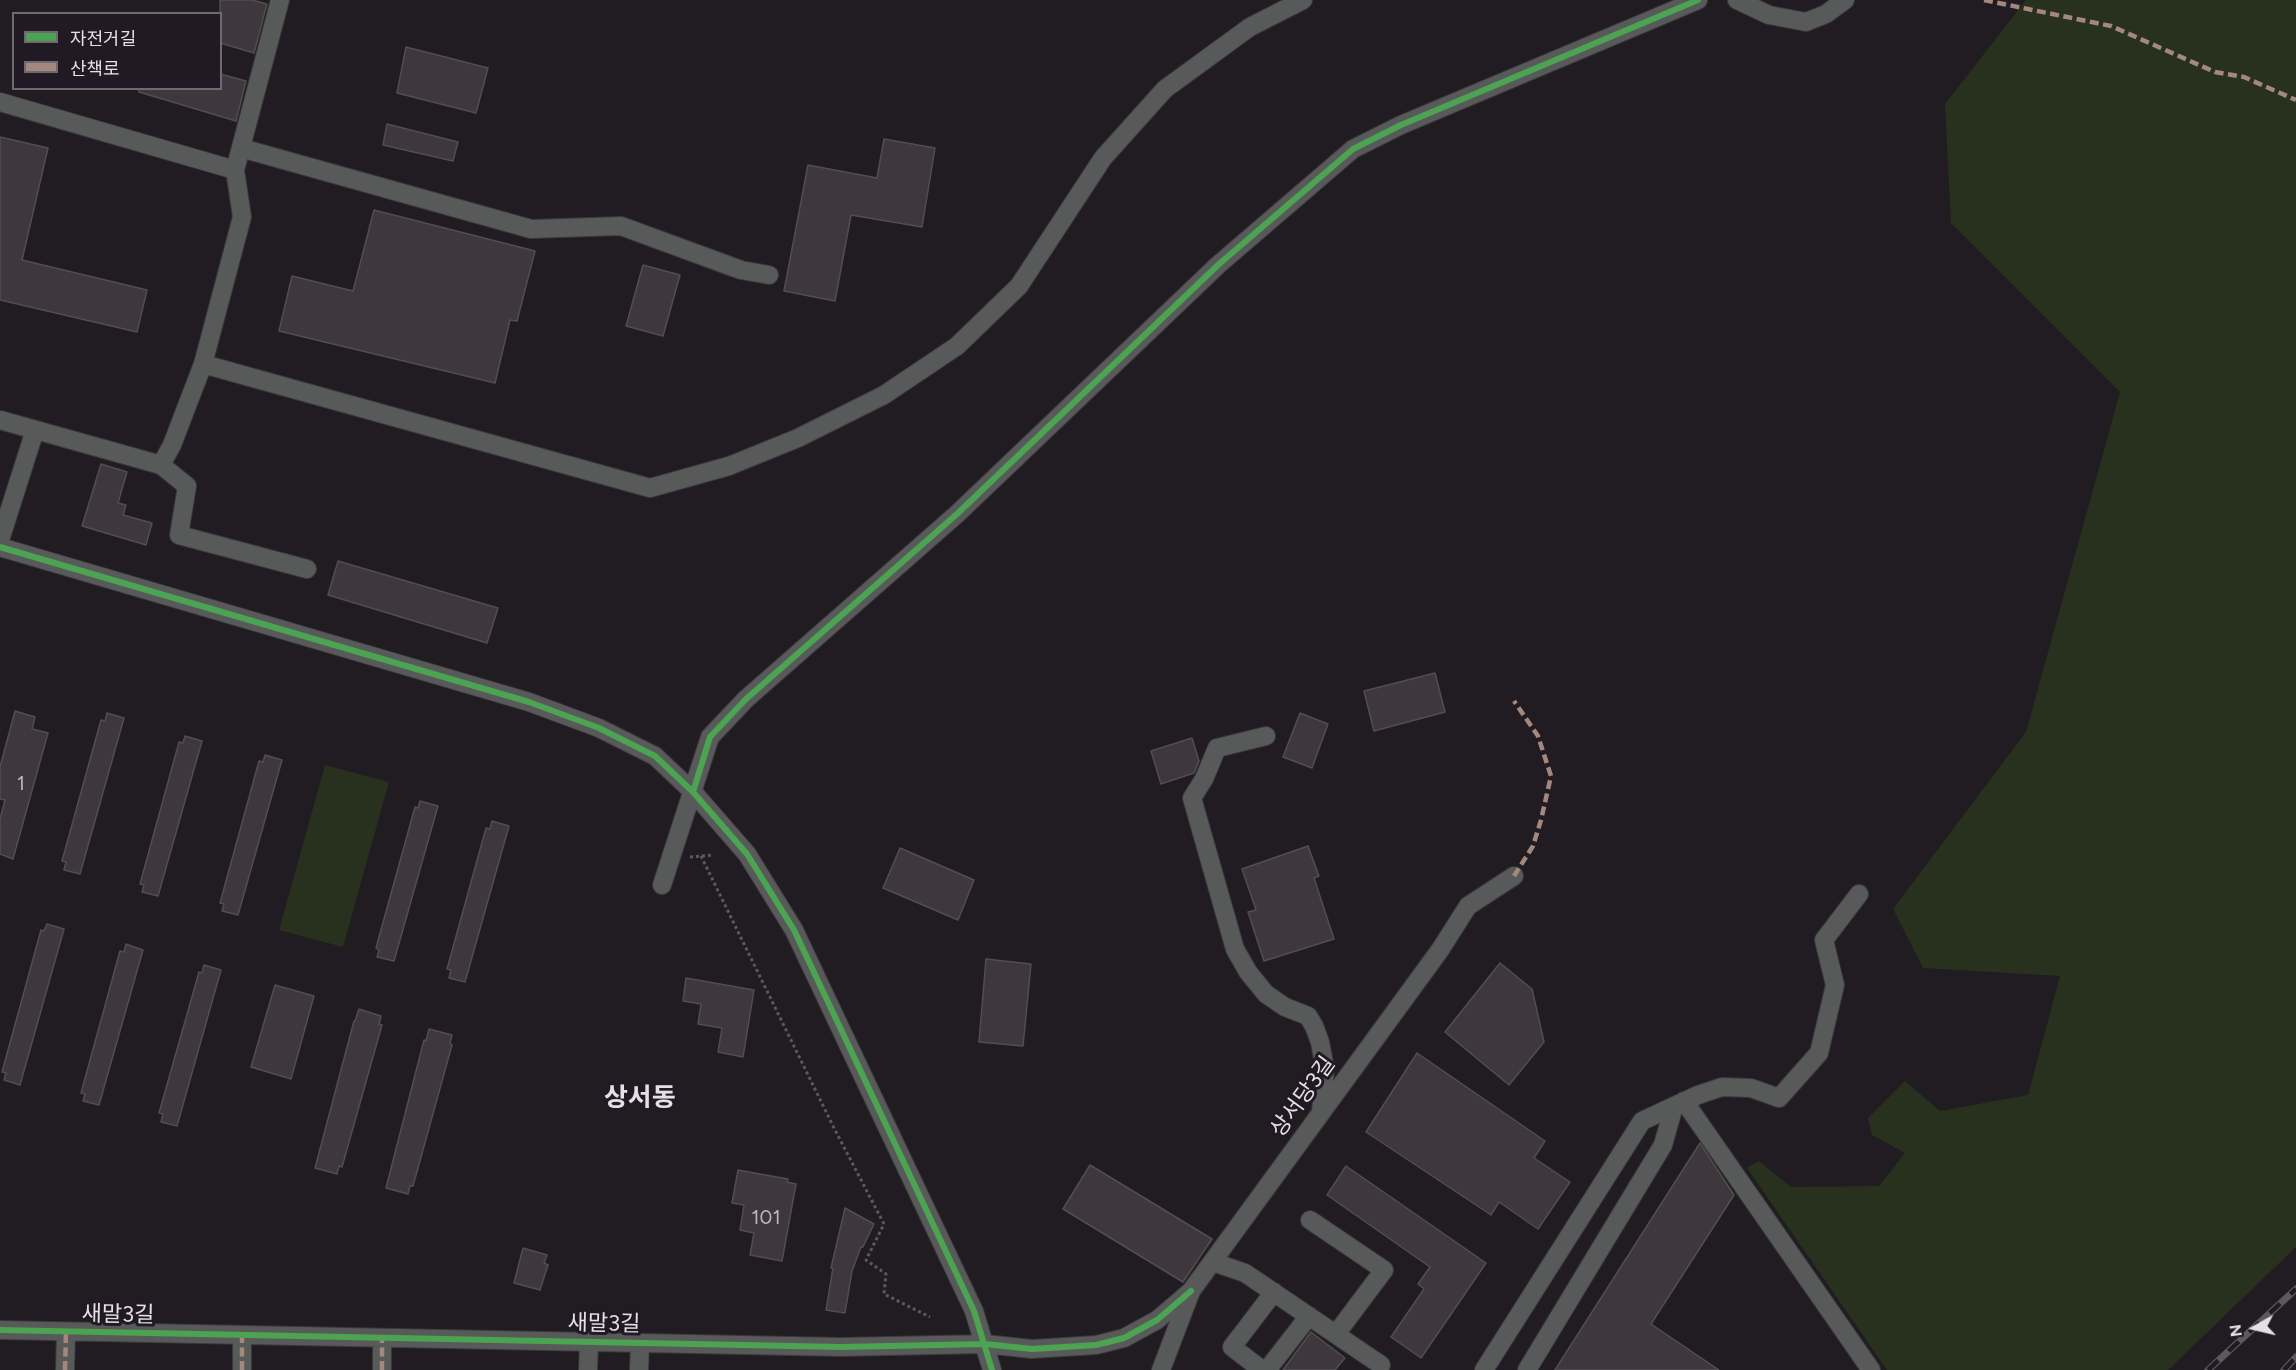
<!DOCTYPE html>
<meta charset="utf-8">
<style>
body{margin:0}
#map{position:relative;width:2296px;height:1370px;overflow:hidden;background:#201c21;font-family:Figtree,"Noto Sans KR",sans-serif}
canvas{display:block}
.legend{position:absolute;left:12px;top:12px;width:210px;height:78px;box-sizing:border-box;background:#211924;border:2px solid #6f6972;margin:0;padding:8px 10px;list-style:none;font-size:18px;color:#e5e0e7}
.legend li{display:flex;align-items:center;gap:12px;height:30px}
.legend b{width:30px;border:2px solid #6f6972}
.north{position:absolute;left:2224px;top:1298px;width:60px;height:60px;-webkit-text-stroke:4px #211924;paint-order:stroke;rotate:262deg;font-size:16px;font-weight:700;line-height:24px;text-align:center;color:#e5e0e7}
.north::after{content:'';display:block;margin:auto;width:21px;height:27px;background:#e5e0e7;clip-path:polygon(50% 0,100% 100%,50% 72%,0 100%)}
</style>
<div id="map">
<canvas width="2296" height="1370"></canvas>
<ul class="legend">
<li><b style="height:8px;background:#4ca352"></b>자전거길</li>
<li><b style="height:8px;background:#a5887d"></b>산책로</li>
</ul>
<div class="north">N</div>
</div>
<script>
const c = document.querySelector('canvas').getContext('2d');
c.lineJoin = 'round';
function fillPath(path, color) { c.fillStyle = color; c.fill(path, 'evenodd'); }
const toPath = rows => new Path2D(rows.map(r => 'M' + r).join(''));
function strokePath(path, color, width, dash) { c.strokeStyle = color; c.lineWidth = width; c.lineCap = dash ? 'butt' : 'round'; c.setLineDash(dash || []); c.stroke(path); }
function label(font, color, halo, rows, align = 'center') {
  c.font = font + ' Figtree,"Noto Sans KR",sans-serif'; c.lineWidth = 6; c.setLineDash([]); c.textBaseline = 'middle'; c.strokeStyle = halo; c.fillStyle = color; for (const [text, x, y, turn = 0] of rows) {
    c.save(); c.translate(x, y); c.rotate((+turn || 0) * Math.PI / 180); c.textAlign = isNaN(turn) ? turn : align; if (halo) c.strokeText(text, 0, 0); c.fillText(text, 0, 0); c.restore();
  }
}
fillPath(toPath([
 [2026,0,2296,0,2296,1247,2168,1370,1887,1370,1747,1168,1759,1161,1791,1187,1879,1186,1905,1153,1872,1135,1868,1118,1905,1081,1940,1111,2028,1095,2060,976,1923,968,1893,909,2026,732,2120,392,1951,223,1945,104],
 [325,765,389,782,343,947,279,930]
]), '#28311e');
const building = toPath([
 [220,0,252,0,267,4,254,53,220,43,220,0],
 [406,47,488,68,476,113,397,93,406,47],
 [220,74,246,81,236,121,139,92,139,88,220,88,220,74],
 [387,124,458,142,453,161,383,145,387,124],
 [0,137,48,148,22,260,147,290,137,332,0,300,0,137],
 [884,139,935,148,922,227,851,215,835,301,784,291,808,165,877,178,884,139],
 [374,210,535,251,517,321,510,320,495,383,279,331,292,276,353,291,374,210],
 [643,265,680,275,663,336,626,326,643,265],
 [101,464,127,472,118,503,126,505,123,515,152,523,146,545,82,526,101,464],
 [338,561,498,608,487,643,328,595,338,561],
 [1435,673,1445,712,1374,731,1364,691,1435,673],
 [15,711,35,717,32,729,48,733,13,859,0,854,0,819,5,800,0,799,0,767,15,711],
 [107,713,124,718,80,874,64,870,66,862,62,861,101,720,105,721,107,713],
 [1300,713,1328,724,1312,768,1283,757,1300,713],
 [185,736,202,741,158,896,142,892,144,885,140,884,179,742,183,743,185,736],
 [1192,738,1199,761,1194,773,1161,784,1151,751,1192,738],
 [265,755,282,760,238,915,222,911,224,904,220,903,259,761,263,762,265,755],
 [420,801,438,806,394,961,377,957,379,950,376,948,415,807,418,808,420,801],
 [492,821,509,826,465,982,449,978,451,970,447,969,486,828,490,829,492,821],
 [1308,846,1319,876,1314,878,1334,939,1264,961,1248,912,1256,910,1242,869,1308,846],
 [900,848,974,880,958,920,883,888,900,848],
 [47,924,64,929,20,1085,4,1080,6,1073,2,1072,41,930,44,931,47,924],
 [126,944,143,950,99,1105,83,1101,85,1094,81,1093,120,951,124,952,126,944],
 [986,959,1031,964,1023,1046,979,1042,986,959],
 [1500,963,1532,989,1544,1042,1509,1085,1445,1032,1500,963],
 [204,965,221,970,177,1126,161,1122,163,1114,159,1113,199,972,202,973,204,965],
 [686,978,754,990,743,1057,718,1052,722,1028,698,1024,701,1004,683,1001,686,978],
 [275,985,314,996,291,1079,251,1067,275,985],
 [359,1009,381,1016,379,1024,382,1025,342,1167,339,1166,337,1174,315,1168,354,1021,355,1021,359,1009],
 [429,1029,452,1035,450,1043,452,1045,413,1186,410,1186,408,1194,386,1188,424,1040,426,1041,429,1029],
 [1417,1053,1545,1141,1534,1158,1570,1182,1538,1229,1499,1202,1491,1215,1366,1132,1417,1053],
 [1700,1143,1734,1195,1651,1324,1719,1370,1555,1370,1700,1143],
 [1090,1165,1212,1239,1183,1282,1063,1209,1090,1165],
 [1346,1166,1486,1263,1421,1358,1391,1337,1424,1289,1418,1284,1430,1267,1327,1195,1346,1166],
 [738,1170,788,1179,787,1182,796,1184,782,1261,750,1255,754,1233,740,1230,744,1205,732,1203,738,1170],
 [845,1208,874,1224,863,1247,861,1247,852,1271,845,1313,826,1310,833,1268,831,1268,845,1208],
 [523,1248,547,1255,544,1263,548,1265,540,1290,514,1283,523,1248],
 [1311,1332,1345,1358,1335,1370,1283,1370,1311,1332]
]);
fillPath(building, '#3e373b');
strokePath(building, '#524e50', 1.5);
const minor = toPath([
 [1737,0,1769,15,1806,22,1826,14,1845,0],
 [0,102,235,170],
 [241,148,531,229,621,226,741,270,769,275],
 [203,364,650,488,729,466,798,438,884,395,957,346,1019,286,1103,158,1165,89,1250,27,1303,0],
 [0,420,161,465,187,486,179,535,307,569],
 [161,465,172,445,203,364,242,217,235,170,280,0],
 [0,540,35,430],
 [0,547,529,702,599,728,655,756,693,792,747,854,794,930,974,1311,992,1370],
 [1266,736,1217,748,1204,779,1192,798,1235,949,1248,972,1266,994,1285,1007,1308,1016,1314,1026,1320,1042,1325,1069,1321,1111],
 [662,885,710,737,746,699,957,514,1218,265,1353,149,1401,125,1698,0],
 [1684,1101,1871,1370],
 [1310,1220,1384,1270,1336,1334],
 [1213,1262,1245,1273,1381,1365],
 [0,1330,841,1347,985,1344,1032,1349,1096,1345,1124,1338,1157,1320,1191,1291],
 [65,1370,66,1332],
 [242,1370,242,1335],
 [382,1370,382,1338],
 [588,1370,589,1342],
 [639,1370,640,1343],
 [1161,1370,1191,1291,1440,950,1468,906,1514,876],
 [1262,1370,1232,1347,1274,1292],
 [1267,1370,1309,1316],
 [1484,1370,1642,1121,1698,1095,1722,1087,1751,1088,1779,1098,1819,1053,1835,985,1824,940,1859,894],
 [1527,1370,1663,1145,1674,1106]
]);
strokePath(minor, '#3b383c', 20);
strokePath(toPath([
 [701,856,834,1128,884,1224,866,1260,886,1274,884,1294,930,1317],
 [690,857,713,855]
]), '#5a5a5c', 3, [3, 3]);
strokePath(minor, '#585a5a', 18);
const rail = toPath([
 [2208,1370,2296,1289],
 [2284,1370,2296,1357]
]);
strokePath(rail, '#5b595c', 7);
strokePath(rail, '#211924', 4.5, [14]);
strokePath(toPath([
 [1984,0,2111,26,2215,72,2244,77,2296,100],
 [1514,876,1533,846,1541,820,1551,776,1538,736,1514,701],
 [65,1370,66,1332],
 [242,1370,242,1335],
 [382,1370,382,1338]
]), '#a5887d', 4.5, [9, 4.5]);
strokePath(toPath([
 [0,547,529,702,599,728,655,756,693,792,747,854,794,930,974,1311,992,1370],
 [693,792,710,737,746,699,957,514,1218,265,1353,149,1401,125,1698,0],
 [0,1330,841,1347,985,1344,1032,1349,1096,1345,1124,1338,1157,1320,1191,1291]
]), '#4ca352', 6);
label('20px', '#bbb6bc', null, [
 ["1",21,784],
 ["101",766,1218]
]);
label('22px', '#e5e0e7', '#211924', [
 ["상서당3길",1303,1097,-54],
 ["새말3길",118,1315,1],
 ["새말3길",604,1324,1]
]);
label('bold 26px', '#e5e0e7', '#211924', [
 ["상서동",640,1098]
]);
</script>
